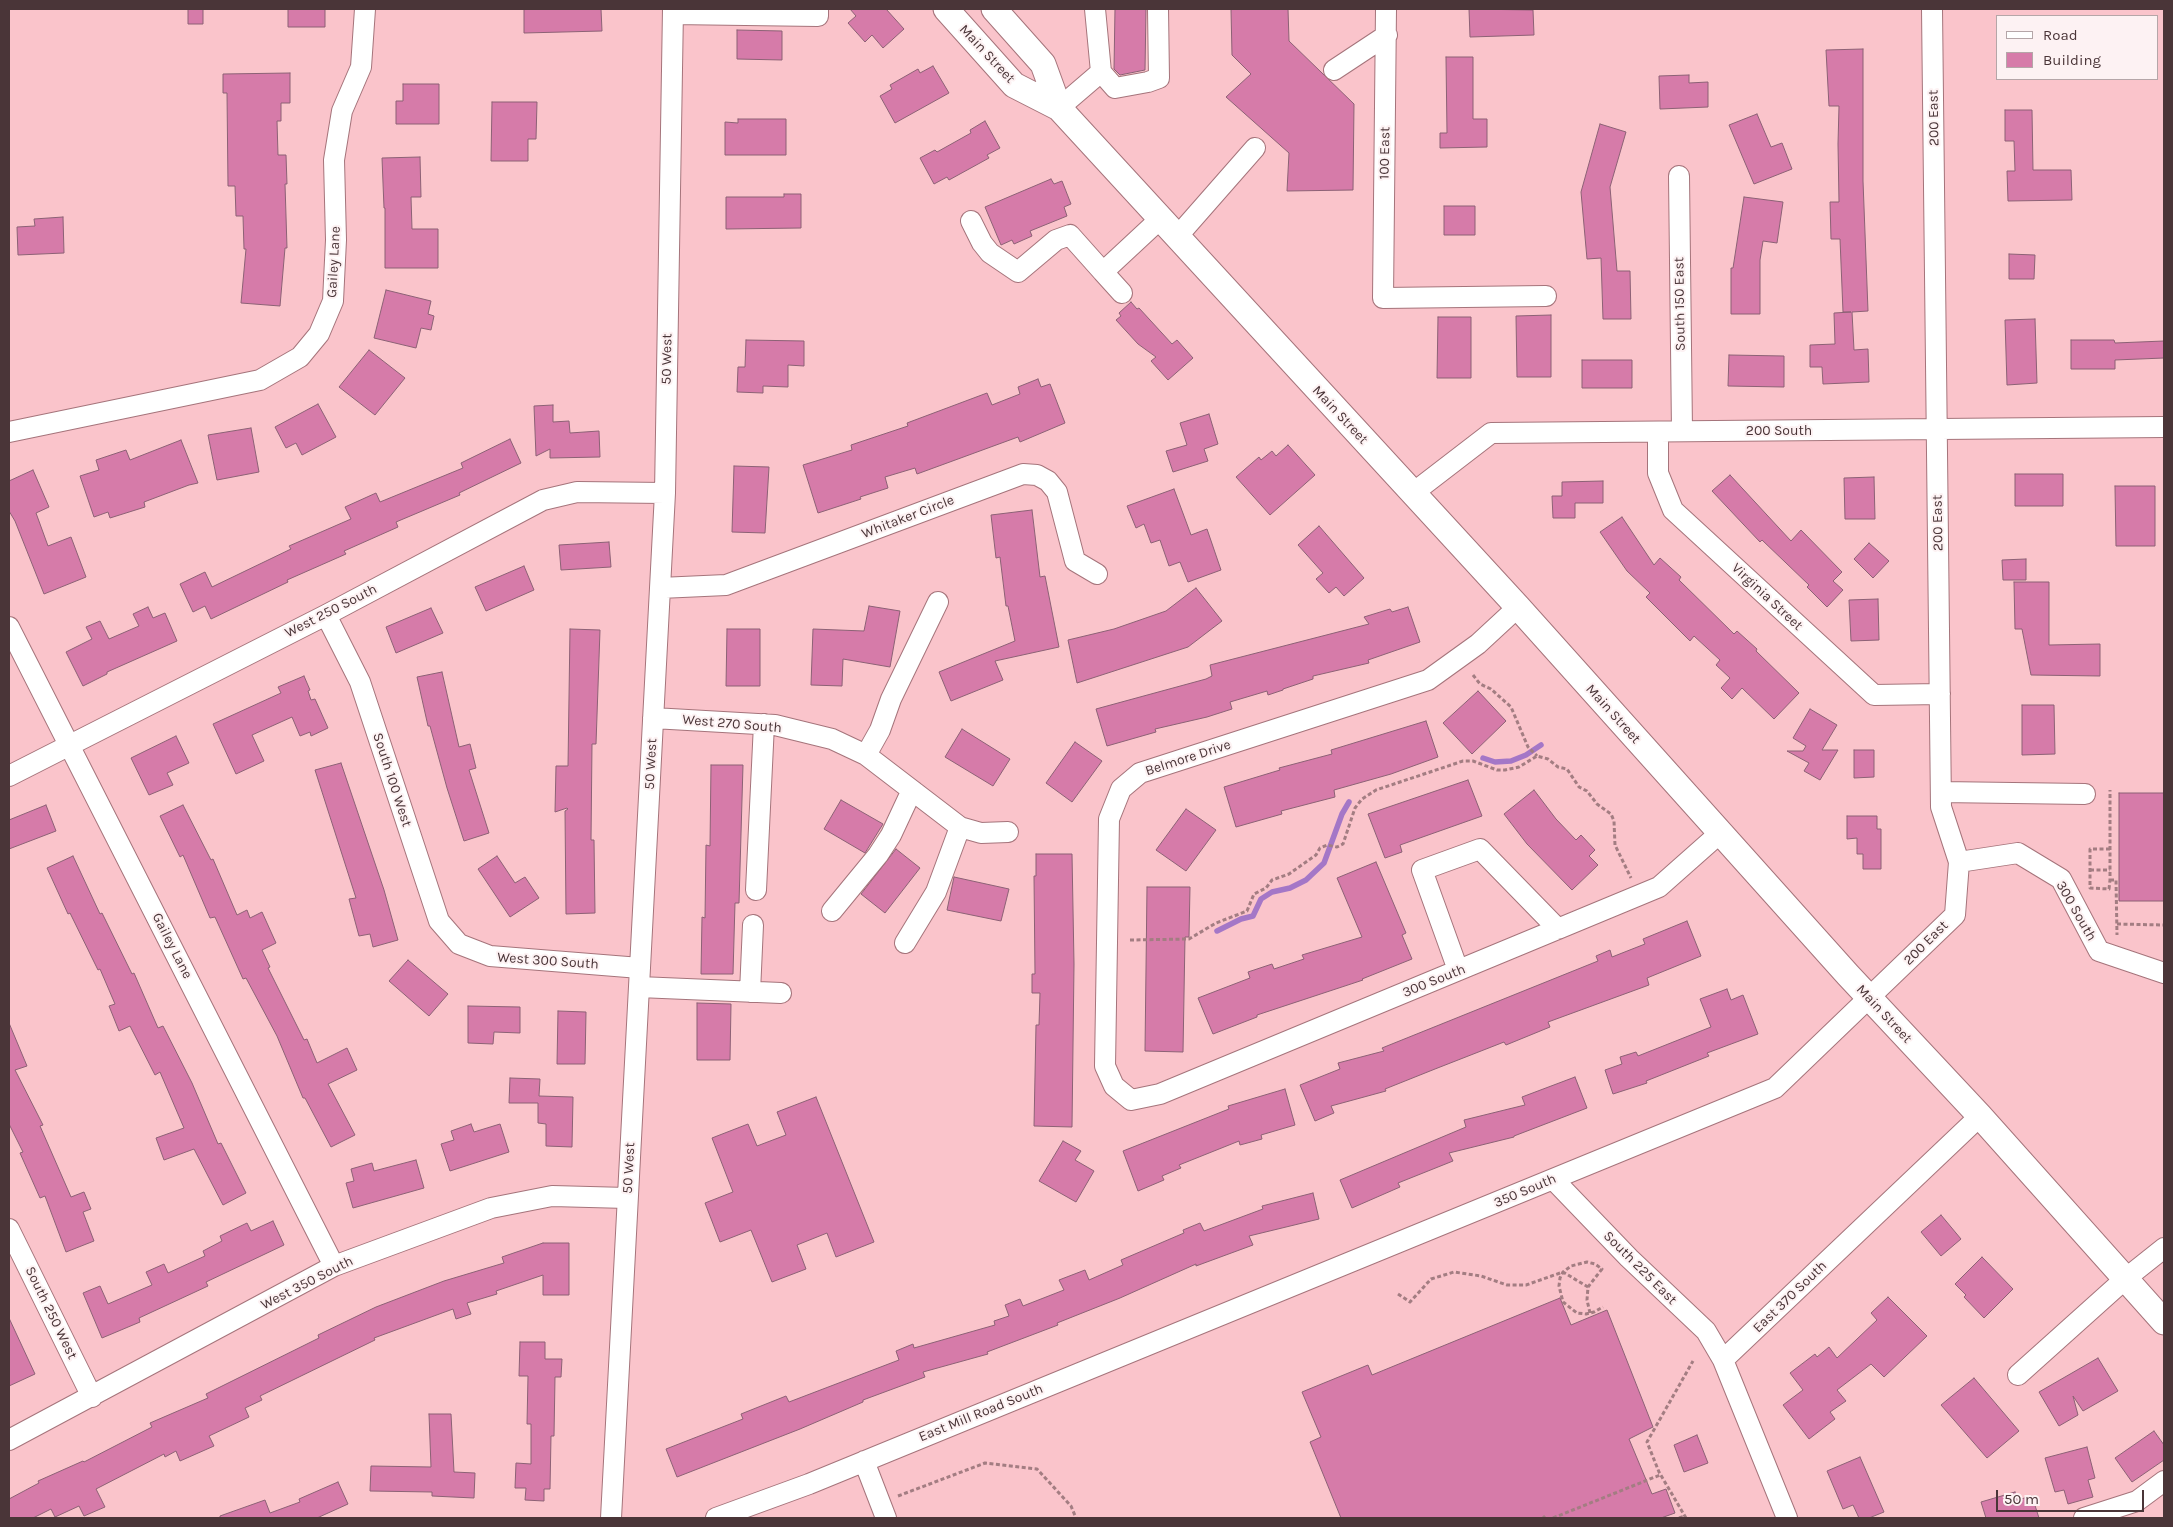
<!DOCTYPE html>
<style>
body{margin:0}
#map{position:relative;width:2173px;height:1527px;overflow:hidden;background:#fac4cb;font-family:Karla,sans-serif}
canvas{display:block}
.frame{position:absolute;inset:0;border:10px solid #4a3538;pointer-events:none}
.legend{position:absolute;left:1996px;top:15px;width:162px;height:65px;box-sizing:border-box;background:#fdf2f3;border:1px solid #b5a6a8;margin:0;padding:6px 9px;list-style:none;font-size:15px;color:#4a3538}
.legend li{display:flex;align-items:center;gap:10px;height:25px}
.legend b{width:25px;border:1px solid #b5a6a8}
.scale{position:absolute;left:1996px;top:1490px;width:148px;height:22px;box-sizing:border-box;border:2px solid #4a3538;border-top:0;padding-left:6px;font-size:15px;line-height:18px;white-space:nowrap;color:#4a3538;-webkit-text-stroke:4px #fdf2f3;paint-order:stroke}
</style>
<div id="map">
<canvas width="2173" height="1527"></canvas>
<div class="frame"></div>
<ul class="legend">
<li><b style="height:6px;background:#fff"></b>Road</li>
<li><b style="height:14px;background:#d67ba9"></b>Building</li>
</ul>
<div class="scale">50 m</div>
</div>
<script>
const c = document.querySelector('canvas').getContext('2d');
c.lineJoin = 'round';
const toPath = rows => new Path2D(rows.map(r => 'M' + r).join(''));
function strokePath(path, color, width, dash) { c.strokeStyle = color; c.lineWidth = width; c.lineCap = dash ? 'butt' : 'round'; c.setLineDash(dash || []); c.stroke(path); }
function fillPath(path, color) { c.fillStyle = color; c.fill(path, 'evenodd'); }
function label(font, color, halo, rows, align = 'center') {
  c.font = font + ' Karla,sans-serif'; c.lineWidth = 4; c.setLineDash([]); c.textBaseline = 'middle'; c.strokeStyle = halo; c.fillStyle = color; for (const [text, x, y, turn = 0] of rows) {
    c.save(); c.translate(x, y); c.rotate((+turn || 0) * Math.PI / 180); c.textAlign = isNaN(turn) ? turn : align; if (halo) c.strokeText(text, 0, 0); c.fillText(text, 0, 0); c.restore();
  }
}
strokePath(toPath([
 [1483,758,1495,762,1511,761,1526,755,1541,745],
 [1217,931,1241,919,1253,916,1261,899,1272,892,1290,888,1306,880,1324,863,1342,814,1349,802]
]), '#a477c7', 5.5);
const building = toPath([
 [188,9,203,9,203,24,188,24,188,9],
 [288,9,325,9,325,27,288,27,288,9],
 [524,9,601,9,602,31,524,33,524,9],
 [850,9,886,9,904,29,883,48,872,35,865,42,848,23,856,16,850,9],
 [1115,9,1146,9,1145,70,1120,75,1114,69,1115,9],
 [1231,9,1288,9,1289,41,1354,104,1353,190,1287,191,1289,153,1226,97,1251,74,1232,55,1231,9],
 [1469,9,1533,10,1534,35,1470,37,1469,9],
 [737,30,782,31,782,60,737,59,737,30],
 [1863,49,1863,181,1868,311,1852,312,1854,350,1868,349,1869,382,1823,384,1822,367,1810,367,1810,345,1835,344,1834,313,1851,312,1843,312,1840,239,1831,239,1830,202,1839,202,1838,144,1839,106,1829,106,1826,50,1863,49],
 [1446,57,1473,57,1473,119,1487,119,1487,147,1440,148,1440,133,1447,133,1446,57],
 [933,66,949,93,895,123,880,96,892,89,890,85,918,69,920,73,933,66],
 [290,73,290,103,281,103,281,121,277,121,278,155,286,155,287,184,285,184,287,248,285,248,280,306,241,303,246,249,244,249,243,216,236,216,235,186,228,186,227,93,223,93,223,74,290,73],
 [1689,75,1689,83,1708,82,1708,107,1660,109,1659,76,1689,75],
 [403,84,439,84,439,124,396,124,396,101,403,101,403,84],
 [492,102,537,102,536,139,528,139,528,161,491,161,492,102],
 [2005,110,2032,110,2033,170,2071,170,2072,200,2008,201,2007,171,2015,171,2014,141,2005,141,2005,110],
 [1757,114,1771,147,1782,143,1792,169,1754,184,1729,125,1757,114],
 [738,119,786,119,786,155,725,155,725,122,738,123,738,119],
 [985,121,1000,148,987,155,989,158,949,180,947,177,934,184,920,158,935,150,937,152,971,133,970,130,985,121],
 [1600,124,1626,132,1610,187,1617,271,1630,271,1631,319,1603,319,1601,258,1587,259,1581,192,1600,124],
 [420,157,421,197,411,197,412,229,438,229,438,268,385,268,385,208,384,208,382,158,420,157],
 [1051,179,1054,184,1062,181,1071,204,1064,207,1067,216,1030,231,1032,236,1014,244,1012,240,1001,245,985,207,1051,179],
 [784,194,801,194,801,228,726,229,726,197,784,197,784,194],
 [1744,197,1783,202,1777,243,1763,241,1760,260,1760,314,1731,314,1731,268,1733,268,1744,197],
 [1444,206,1475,206,1475,235,1444,235,1444,206],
 [63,217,64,253,18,255,17,227,35,226,34,219,63,217],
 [2009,254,2035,255,2034,279,2009,279,2009,254],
 [386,290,431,301,428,314,434,316,431,330,421,328,416,348,374,338,386,290],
 [1131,302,1137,309,1139,308,1172,344,1177,340,1193,358,1168,380,1151,361,1156,357,1138,344,1116,320,1121,316,1119,313,1131,302],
 [1551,315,1551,377,1517,377,1516,316,1551,315],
 [1438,317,1471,317,1471,378,1437,378,1438,317],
 [2035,319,2037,383,2007,385,2005,320,2035,319],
 [746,340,804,341,804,366,788,365,788,387,763,386,763,393,737,392,738,367,745,367,746,340],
 [2071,340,2114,340,2115,343,2164,341,2164,358,2115,360,2115,369,2071,369,2071,340],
 [369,350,405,378,375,415,339,387,369,350],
 [1729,355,1784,356,1784,387,1728,386,1729,355],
 [1582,360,1632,360,1632,388,1582,388,1582,360],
 [1038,379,1041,387,1050,384,1065,423,1020,442,1018,437,917,474,915,468,885,477,888,488,860,497,861,499,818,513,803,465,852,450,851,445,908,426,907,423,987,393,992,405,1020,394,1018,387,1038,379],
 [318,404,336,437,302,455,296,443,286,448,275,427,318,404],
 [553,405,553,422,569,421,570,433,599,431,600,457,550,458,550,449,536,456,534,406,553,405],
 [1209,414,1218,444,1204,449,1208,461,1173,472,1166,451,1187,445,1180,423,1209,414],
 [251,428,259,472,217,480,208,435,251,428],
 [510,439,521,463,459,493,460,495,396,522,398,527,344,551,346,554,287,580,288,582,211,619,205,606,193,612,180,584,205,572,212,587,291,549,289,546,351,519,345,507,376,493,380,502,463,468,461,463,510,439],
 [181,440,198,483,189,485,144,502,145,507,110,518,108,512,94,517,80,476,99,470,96,460,126,450,130,460,181,440],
 [1288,445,1315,475,1270,515,1236,477,1259,457,1261,460,1272,451,1276,456,1288,445],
 [734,466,769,467,765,533,732,532,734,466],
 [33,470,49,507,36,513,48,546,71,537,86,577,44,594,15,521,9,511,9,481,33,470],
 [2015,474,2063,474,2063,506,2015,506,2015,474],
 [1730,475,1791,541,1801,530,1842,572,1833,581,1843,590,1827,607,1807,587,1809,585,1762,540,1760,542,1712,491,1730,475],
 [1874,477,1875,519,1845,519,1844,478,1874,477],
 [1603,481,1603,503,1575,503,1575,518,1553,518,1552,496,1562,496,1562,482,1603,481],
 [2115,486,2155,486,2155,546,2116,546,2115,486],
 [1174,489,1191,535,1207,529,1221,570,1188,582,1180,562,1169,566,1160,540,1151,543,1144,524,1136,528,1127,506,1174,489],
 [1032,510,1040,577,1045,576,1059,647,995,661,1003,680,951,701,939,672,1015,641,1008,606,1006,606,1000,557,996,558,991,515,1032,510],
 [1622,517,1654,565,1660,558,1681,577,1679,580,1734,634,1737,631,1757,649,1756,651,1799,693,1774,719,1742,688,1732,699,1721,688,1730,678,1716,665,1720,660,1694,636,1690,641,1646,597,1650,593,1627,571,1600,532,1622,517],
 [1319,526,1364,578,1344,596,1336,587,1329,593,1316,579,1323,573,1298,545,1319,526],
 [609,542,611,567,561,570,559,545,609,542],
 [1869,543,1889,561,1873,578,1854,559,1869,543],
 [2026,559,2026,580,2003,580,2002,560,2026,559],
 [524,566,534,590,486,611,475,587,524,566],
 [2014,582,2049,582,2049,645,2100,644,2100,676,2031,675,2022,629,2015,629,2014,582],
 [1196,588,1222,621,1188,647,1077,683,1068,640,1114,629,1166,611,1196,588],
 [1878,599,1879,640,1851,641,1849,600,1878,599],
 [869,606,900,611,890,667,843,659,842,686,811,685,813,629,864,631,869,606],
 [148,607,153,618,165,613,177,641,107,672,107,674,83,686,66,652,92,639,86,627,100,621,109,639,139,626,133,614,148,607],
 [1408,607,1420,642,1368,660,1369,663,1313,676,1313,679,1283,689,1283,690,1268,695,1267,691,1230,702,1232,709,1207,717,1155,729,1156,732,1107,746,1096,709,1206,679,1212,676,1210,665,1369,624,1364,617,1390,609,1392,612,1408,607],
 [431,608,443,633,396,653,386,627,431,608],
 [570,629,600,630,596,744,592,744,591,840,594,840,595,913,566,914,565,811,568,809,567,808,555,812,556,766,568,766,570,629],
 [727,629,760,629,760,686,726,686,727,629],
 [442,672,459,747,470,744,476,768,469,770,489,833,464,841,447,788,430,726,428,726,417,677,442,672],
 [304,676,310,690,308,691,311,700,315,699,328,728,311,736,310,732,300,736,292,717,252,735,264,761,236,774,213,724,281,693,278,687,304,676],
 [1478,691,1506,721,1472,754,1443,723,1478,691],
 [2022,705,2054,705,2055,754,2022,755,2022,705],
 [1810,709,1837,725,1822,750,1838,750,1820,780,1804,771,1809,763,1787,751,1803,751,1806,746,1793,738,1810,709],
 [1426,721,1438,757,1391,774,1334,790,1335,797,1281,811,1282,814,1236,827,1224,787,1280,770,1279,768,1332,754,1331,750,1426,721],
 [962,729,1010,759,993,786,945,757,962,729],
 [176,736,189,763,167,773,173,785,149,795,131,758,176,736],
 [1075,742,1102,761,1072,802,1046,783,1075,742],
 [1854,750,1874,750,1874,777,1854,778,1854,750],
 [341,763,384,890,398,940,373,947,370,934,359,936,349,899,356,898,315,770,341,763],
 [711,765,743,765,739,903,735,903,733,974,701,974,702,917,705,918,706,845,710,846,711,765],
 [1468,780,1482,816,1400,845,1402,852,1385,858,1368,814,1468,780],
 [1534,790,1556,819,1576,840,1581,835,1595,850,1589,856,1598,865,1572,890,1527,844,1504,814,1534,790],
 [2119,793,2164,793,2164,901,2119,901,2119,793],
 [841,800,883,824,865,853,824,829,841,800],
 [46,805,56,831,9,849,9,820,46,805],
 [183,805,211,860,213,859,237,915,247,910,250,918,262,912,276,943,262,950,270,967,268,968,304,1040,307,1039,317,1063,347,1048,357,1070,328,1084,355,1135,331,1147,305,1098,303,1098,277,1036,246,978,243,979,215,917,210,918,183,855,180,857,160,816,183,805],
 [1186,809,1216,830,1186,871,1156,850,1186,809],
 [1847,816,1877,816,1877,829,1881,829,1881,869,1863,869,1863,854,1857,854,1857,838,1847,839,1847,816],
 [896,849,920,868,885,913,861,894,896,849],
 [1036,854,1072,854,1074,964,1072,1127,1034,1126,1036,1025,1039,1025,1040,993,1032,993,1032,974,1035,974,1034,876,1036,876,1036,854],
 [73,856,100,914,102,913,132,974,134,973,158,1028,163,1026,192,1083,218,1144,221,1143,246,1193,223,1205,194,1149,164,1160,156,1138,184,1128,160,1072,155,1075,130,1026,119,1031,109,1006,115,1004,100,969,98,970,70,913,68,914,47,868,73,856],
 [497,856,515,883,525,877,539,898,510,917,478,869,497,856],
 [1376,862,1406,933,1402,935,1412,959,1362,979,1363,980,1257,1015,1257,1017,1213,1034,1198,998,1250,978,1248,972,1272,964,1274,969,1304,959,1302,955,1362,937,1337,878,1376,862],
 [954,877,1009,889,1001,921,947,910,954,877],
 [1147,887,1190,887,1189,937,1185,937,1183,1052,1145,1051,1147,887],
 [1687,921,1701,956,1647,978,1649,985,1548,1022,1550,1027,1506,1045,1504,1042,1435,1069,1385,1089,1386,1091,1331,1106,1334,1113,1315,1121,1300,1085,1340,1069,1338,1063,1384,1051,1382,1048,1598,961,1596,956,1610,950,1612,957,1645,944,1643,939,1687,921],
 [408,960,448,994,429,1016,389,981,408,960],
 [1727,989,1731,1000,1743,995,1758,1034,1707,1053,1709,1056,1646,1081,1647,1083,1613,1094,1605,1070,1622,1064,1620,1057,1636,1052,1638,1056,1711,1027,1700,999,1727,989],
 [697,1003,731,1004,730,1060,697,1060,697,1003],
 [468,1006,520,1007,520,1033,494,1032,493,1044,468,1043,468,1006],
 [558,1011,586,1012,585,1064,557,1064,558,1011],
 [9,1023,27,1066,15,1070,43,1125,40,1126,71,1197,84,1192,91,1209,83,1212,94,1241,66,1252,45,1196,40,1198,20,1153,23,1152,9,1124,9,1023],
 [1575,1077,1587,1108,1514,1136,1514,1137,1449,1153,1453,1161,1398,1183,1400,1187,1352,1208,1340,1180,1466,1127,1464,1120,1525,1105,1522,1097,1575,1077],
 [510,1078,540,1079,539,1096,573,1097,572,1147,546,1146,546,1124,538,1123,538,1103,509,1103,510,1078],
 [1285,1089,1295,1125,1261,1135,1262,1139,1240,1145,1239,1141,1179,1165,1181,1168,1162,1176,1164,1180,1138,1191,1123,1151,1229,1109,1228,1106,1285,1089],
 [816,1097,874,1242,836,1257,827,1233,797,1245,806,1269,772,1282,751,1230,720,1242,705,1203,733,1192,712,1138,748,1124,757,1146,786,1135,777,1112,816,1097],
 [471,1124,474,1132,500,1124,509,1152,450,1171,441,1144,454,1140,451,1131,471,1124],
 [1063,1141,1081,1151,1075,1160,1094,1171,1076,1202,1039,1181,1063,1141],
 [416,1160,424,1188,353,1208,346,1183,354,1181,351,1169,372,1163,374,1171,416,1160],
 [1313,1193,1319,1219,1249,1236,1253,1245,1196,1266,1196,1264,1120,1298,1057,1323,1058,1325,987,1352,988,1354,923,1372,925,1377,863,1400,863,1402,800,1429,677,1477,666,1449,743,1419,741,1414,786,1396,789,1402,899,1360,896,1351,913,1344,914,1348,995,1325,994,1321,1009,1316,1005,1305,1020,1299,1023,1306,1064,1290,1059,1280,1085,1270,1089,1280,1123,1265,1121,1260,1184,1233,1183,1230,1200,1223,1204,1231,1263,1209,1262,1206,1313,1193],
 [1941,1215,1961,1239,1941,1256,1921,1232,1941,1215],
 [273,1221,284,1245,206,1282,208,1286,139,1318,140,1322,102,1338,83,1293,100,1286,108,1304,152,1285,146,1272,164,1264,168,1273,205,1256,203,1251,222,1241,220,1236,247,1223,251,1231,273,1221],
 [543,1243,569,1243,569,1295,543,1295,543,1275,496,1291,497,1294,467,1303,471,1314,456,1319,453,1309,374,1338,375,1340,260,1396,262,1400,245,1408,249,1417,209,1436,214,1446,180,1461,176,1451,165,1457,164,1454,96,1489,105,1507,84,1516,79,1506,55,1517,51,1509,33,1518,9,1518,9,1499,39,1483,38,1481,83,1461,84,1462,152,1427,150,1423,208,1398,206,1394,319,1338,318,1335,376,1307,444,1281,504,1263,502,1257,543,1243],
 [1982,1257,2013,1289,1984,1318,1964,1297,1966,1295,1955,1284,1982,1257],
 [1888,1297,1927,1336,1884,1377,1871,1364,1837,1390,1846,1401,1830,1412,1835,1419,1809,1439,1783,1405,1803,1390,1790,1373,1815,1354,1817,1357,1829,1347,1837,1358,1877,1320,1871,1313,1888,1297],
 [1560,1298,1571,1325,1607,1310,1653,1427,1629,1439,1652,1494,1666,1489,1675,1513,1661,1518,1341,1518,1310,1442,1321,1437,1302,1392,1368,1365,1372,1375,1560,1298],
 [9,1318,35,1374,9,1386,9,1318],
 [520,1342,545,1342,545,1359,562,1359,561,1377,555,1377,554,1436,551,1436,550,1489,544,1489,544,1501,525,1500,526,1488,515,1488,516,1463,531,1464,531,1424,527,1424,528,1376,519,1376,520,1342],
 [2098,1358,2118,1391,2083,1411,2073,1396,2078,1415,2059,1426,2039,1392,2098,1358],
 [1974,1378,2019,1431,1987,1458,1941,1405,1974,1378],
 [429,1414,451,1414,454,1472,475,1473,474,1498,432,1496,432,1492,370,1491,371,1466,431,1467,429,1414],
 [2154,1431,2164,1445,2164,1460,2132,1482,2115,1458,2154,1431],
 [1697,1435,1708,1463,1684,1472,1674,1445,1697,1435],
 [2087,1447,2095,1478,2088,1480,2093,1497,2068,1504,2064,1490,2055,1492,2045,1458,2087,1447],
 [1860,1457,1884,1512,1869,1518,1859,1518,1853,1505,1843,1509,1827,1471,1860,1457],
 [338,1482,348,1504,317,1518,220,1518,220,1516,265,1500,270,1513,300,1502,299,1499,338,1482],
 [2015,1492,2017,1500,2032,1496,2039,1518,1986,1518,1981,1502,2015,1492]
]);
fillPath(building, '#d67ba9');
strokePath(building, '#8c6175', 1);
const minor = toPath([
 [1095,9,1101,72,1115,88,1148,82,1159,78,1158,9],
 [1386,9,1383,298,1546,296],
 [673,14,818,16,818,9],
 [1334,70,1387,35],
 [1059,108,1101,72],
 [1679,176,1682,431],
 [971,221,982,243,990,253,1018,272,1056,240,1070,235,1103,272,1160,219],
 [1176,238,1255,148],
 [1103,272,1122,293],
 [9,432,260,380,300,357,319,334,333,301,336,240,334,160,342,111,361,67,365,9],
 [1658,432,1658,473,1673,510,1874,695,1940,694],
 [1413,493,1491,433,2164,427],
 [660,588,726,585,1023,474,1037,475,1048,481,1057,492,1075,561,1097,574],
 [1518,607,1478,644,1428,680,1140,773,1121,789,1109,819,1105,1066,1114,1086,1131,1100,1160,1094,1659,887,1720,833],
 [326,615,360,682,439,921,459,944,490,956,640,968],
 [9,627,334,1266],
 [653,718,775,725,832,739,866,755,960,827,981,833,1008,832],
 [866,755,880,730,891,699,938,602],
 [9,776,326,615,543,500,577,492,665,493],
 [1941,792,2085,794],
 [1959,862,2018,853,2061,879,2099,951,2164,973],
 [756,890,764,724],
 [832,911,878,855,891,835,912,790],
 [905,943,936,892,960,827],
 [1458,970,1422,870,1480,849,1558,929],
 [639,987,781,993],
 [750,992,753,925],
 [1553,1179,1629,1258,1706,1331,1723,1360,1787,1518],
 [9,1229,92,1397],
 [1723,1360,1980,1116],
 [2018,1375,2125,1279,2164,1248],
 [9,1440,334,1266,491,1208,552,1196,627,1198],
 [864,1461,886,1518],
 [611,1518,665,493,673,9],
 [716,1518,809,1484,1775,1088,1955,915,1959,862,1941,807,1932,9],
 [2084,1518,2137,1501,2164,1481]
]);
const major = toPath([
 [946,9,1014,85,1059,108,1518,607,1848,975,1980,1116,2164,1322],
 [994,9,1043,64,1059,108]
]);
strokePath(minor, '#a5747b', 22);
strokePath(major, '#a5747b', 27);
strokePath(toPath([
 [1473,675,1480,684,1491,689,1511,707,1528,747,1537,756],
 [2110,849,2090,849,2090,888,2109,889,2110,880,2110,790],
 [2090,870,2110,870],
 [2110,880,2116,880,2117,935],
 [2117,924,2164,925],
 [1130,940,1189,939,1216,923,1247,911,1254,894,1266,888,1272,880,1289,874,1316,855,1320,848,1327,845,1337,847,1343,844,1355,808,1362,799,1376,790,1463,761,1473,761,1497,770,1505,770,1519,767,1537,756,1548,759,1558,767,1567,769,1579,787,1587,791,1597,804,1611,814,1614,821,1615,845,1631,878],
 [1398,1294,1410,1302,1431,1279,1454,1272,1481,1276,1507,1285,1526,1285,1563,1272,1588,1287],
 [1590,1313,1587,1300,1588,1287,1602,1269,1595,1264,1587,1262,1571,1266,1563,1272,1560,1278,1559,1286,1563,1302,1577,1313,1586,1314,1594,1312,1603,1307],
 [898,1496,985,1463,1037,1469,1071,1506,1076,1518],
 [1543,1516,1545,1518],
 [1553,1518,1660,1475],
 [1679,1518,1685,1516],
 [1686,1518,1659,1472,1647,1442,1693,1361]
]), '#a37d82', 3, [4, 2.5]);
strokePath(minor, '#fff', 20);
strokePath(major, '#fff', 25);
label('14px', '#4a3538', '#fdf2f3', [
 ["Main Street",987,54,47],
 ["200 East",1934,118,-91],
 ["100 East",1385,153,-89],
 ["Gailey Lane",334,262,-87],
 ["South 150 East",1680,304,-91],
 ["50 West",667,359,-89],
 ["Main Street",1340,415,47],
 ["200 South",1779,431],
 ["Whitaker Circle",908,517,-21],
 ["200 East",1938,523,-91],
 ["Virginia Street",1767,597,43],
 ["West 250 South",331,611,-27],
 ["Main Street",1613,714,48],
 ["West 270 South",732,724,5],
 ["Belmore Drive",1188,758,-18],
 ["50 West",651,764,-87],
 ["South 100 West",392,780,72],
 ["300 South",2076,911,60],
 ["200 East",1926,943,-45],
 ["Gailey Lane",172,946,63],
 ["West 300 South",548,961,4],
 ["300 South",1434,981,-22],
 ["Main Street",1884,1014,47],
 ["50 West",629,1168,-87],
 ["350 South",1525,1191,-23],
 ["South 225 East",1640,1268,45],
 ["West 350 South",307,1283,-27],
 ["East 370 South",1790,1297,-44],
 ["South 250 West",51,1313,64],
 ["East Mill Road South",981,1413,-22]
]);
</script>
